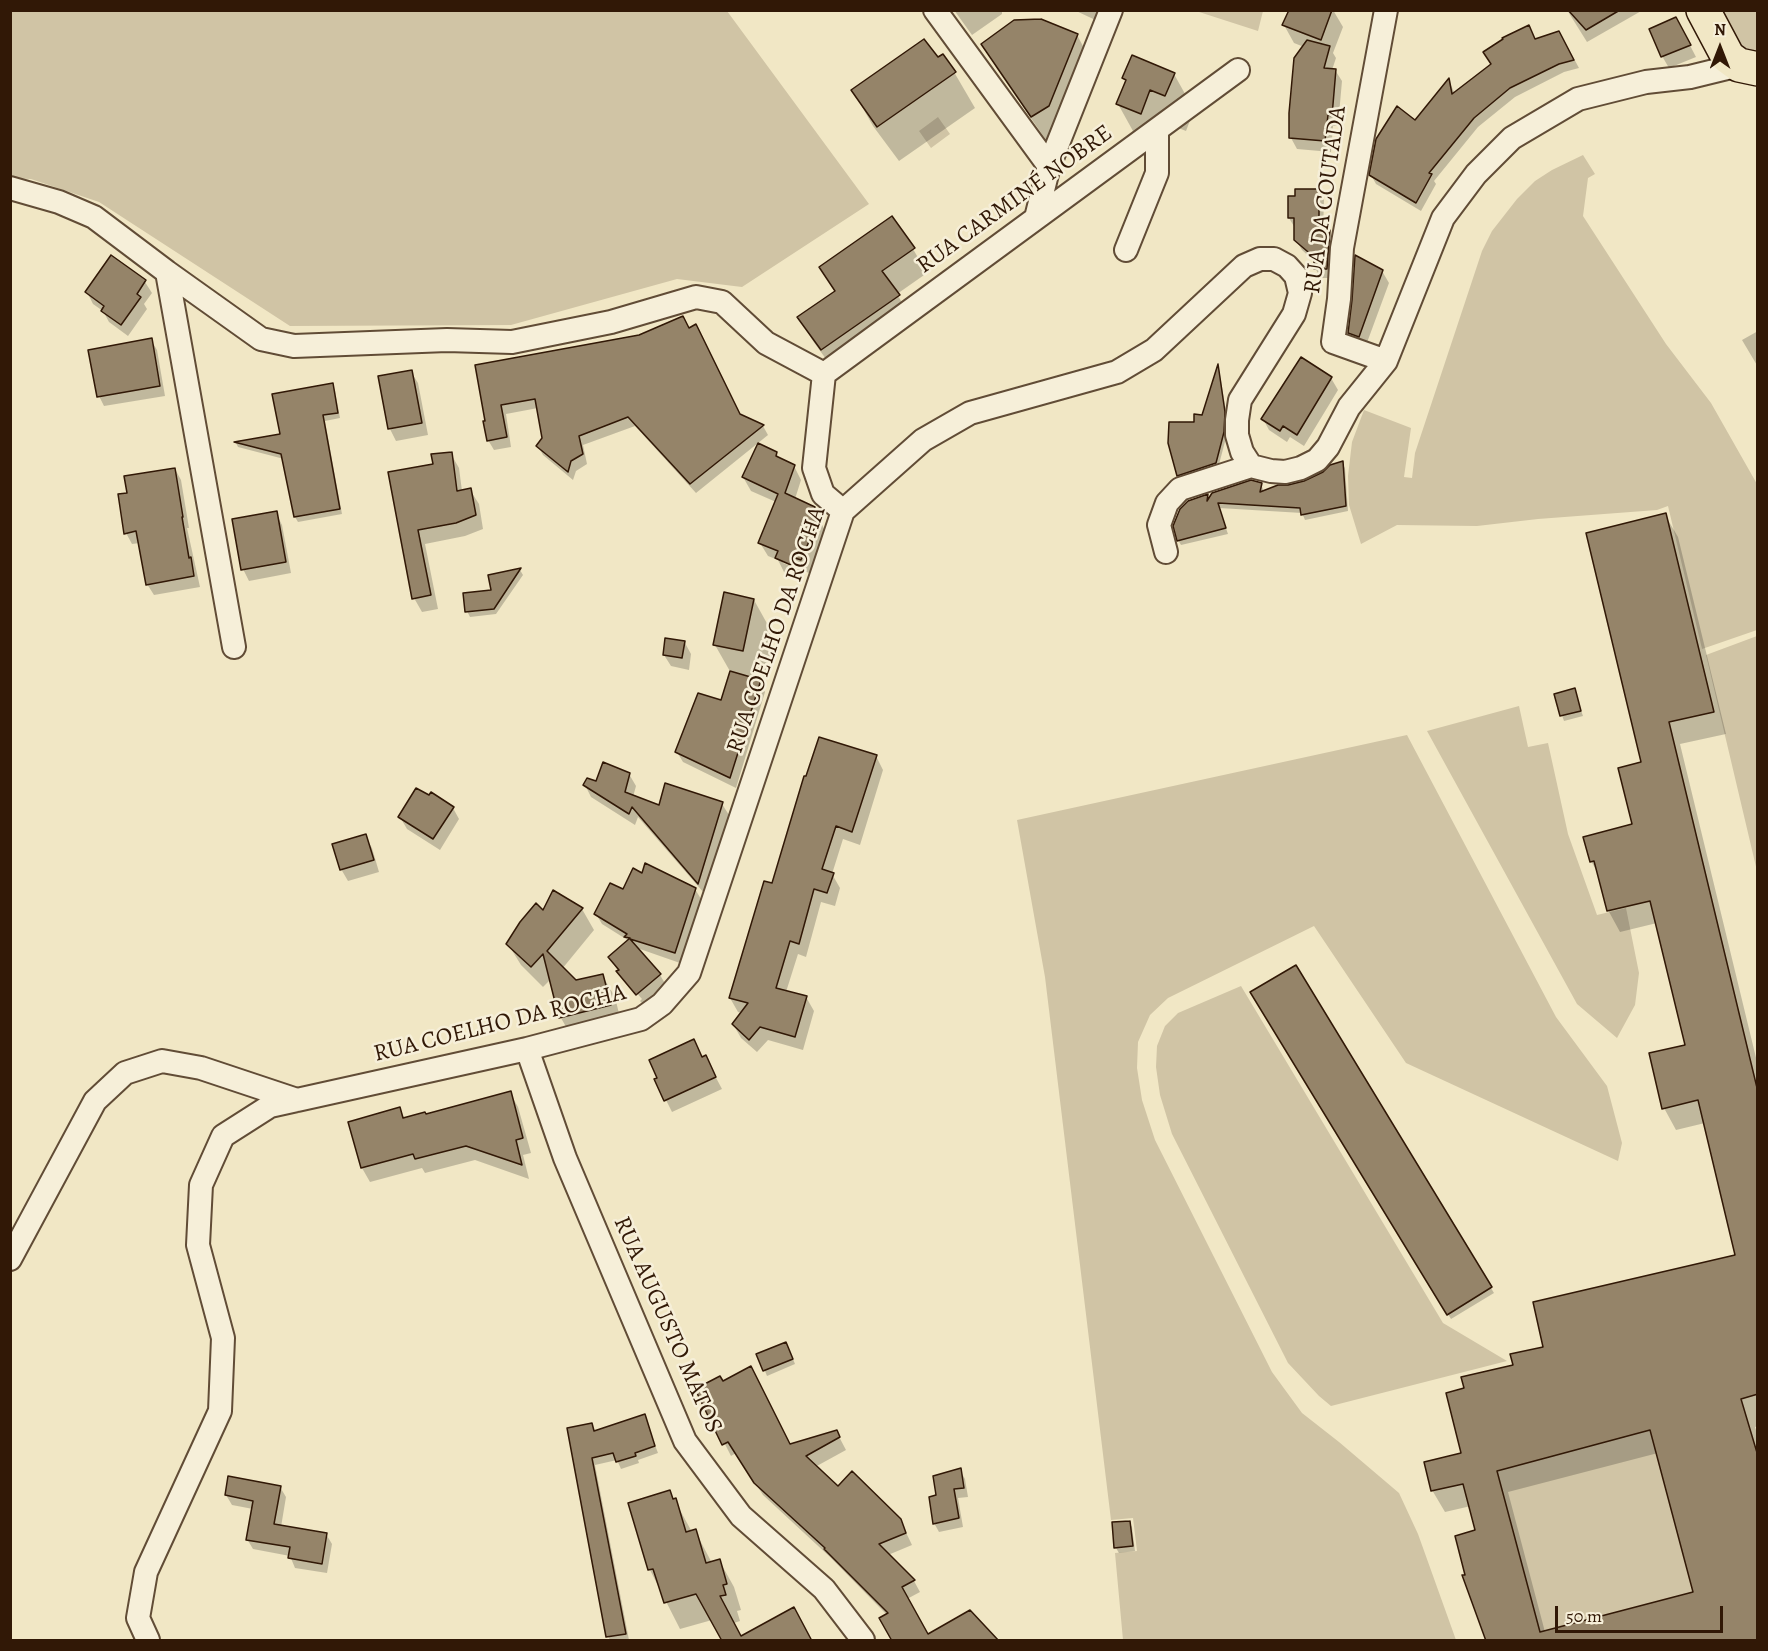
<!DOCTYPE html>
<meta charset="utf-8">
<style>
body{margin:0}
#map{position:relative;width:1768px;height:1651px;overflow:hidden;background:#f1e7c5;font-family:Alegreya,serif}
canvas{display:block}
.frame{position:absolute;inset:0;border:12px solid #311806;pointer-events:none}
.north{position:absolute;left:1690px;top:18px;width:60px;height:60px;-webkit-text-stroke:4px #f6efd9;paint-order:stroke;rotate:0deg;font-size:16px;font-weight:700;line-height:24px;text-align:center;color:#311806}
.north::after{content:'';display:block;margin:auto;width:21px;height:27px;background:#311806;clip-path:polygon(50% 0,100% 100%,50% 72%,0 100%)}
.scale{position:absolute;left:1555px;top:1606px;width:168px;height:27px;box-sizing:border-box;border:3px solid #311806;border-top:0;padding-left:8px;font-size:18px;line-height:21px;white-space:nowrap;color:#311806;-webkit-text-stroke:4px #f6efd9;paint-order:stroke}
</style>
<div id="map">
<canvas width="1768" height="1651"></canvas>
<div class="frame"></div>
<div class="north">N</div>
<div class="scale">50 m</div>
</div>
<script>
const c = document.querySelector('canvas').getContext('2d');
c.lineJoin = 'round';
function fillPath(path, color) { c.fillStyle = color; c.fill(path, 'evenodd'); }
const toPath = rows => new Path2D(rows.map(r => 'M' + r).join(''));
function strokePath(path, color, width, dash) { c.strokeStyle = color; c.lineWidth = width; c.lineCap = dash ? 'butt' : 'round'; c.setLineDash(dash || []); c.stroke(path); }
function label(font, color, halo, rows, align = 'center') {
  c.font = font + ' Alegreya,serif'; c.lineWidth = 5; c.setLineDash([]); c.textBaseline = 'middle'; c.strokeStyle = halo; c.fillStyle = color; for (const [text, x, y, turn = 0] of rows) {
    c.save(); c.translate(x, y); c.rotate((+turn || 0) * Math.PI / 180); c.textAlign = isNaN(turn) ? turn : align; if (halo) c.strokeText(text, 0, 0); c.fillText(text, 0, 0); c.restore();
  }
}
fillPath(toPath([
 [10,11,727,11,869,204,742,287,677,279,511,325,290,326,99,202,31,179,11,178],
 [1196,11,1263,11,1258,31],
 [1717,11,1757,11,1757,57,1743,53],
 [938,117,950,134,931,148,919,131],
 [1583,155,1595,174,1588,178,1583,216,1666,344,1711,403,1757,484,1757,630,1702,649,1668,506,1657,510,1538,519,1477,526,1397,525,1361,544,1349,505,1348,476,1352,442,1364,410,1411,428,1404,477,1412,478,1415,453,1482,251,1492,231,1517,199,1535,181,1552,170],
 [1757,636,1758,636,1757,871,1706,655],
 [1519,706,1528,747,1548,743,1568,834,1597,915,1626,908,1639,973,1635,1005,1617,1038,1577,1004,1427,731],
 [1407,735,1556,1017,1607,1086,1622,1143,1618,1161,1406,1063,1314,926,1168,998,1150,1015,1138,1042,1137,1068,1142,1100,1155,1140,1272,1372,1302,1413,1339,1442,1399,1493,1418,1534,1456,1640,1123,1640,1115,1553,1137,1551,1133,1518,1111,1520,1045,977,1017,820],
 [1241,986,1443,1323,1507,1361,1331,1406,1319,1396,1288,1363,1172,1134,1160,1095,1156,1067,1157,1046,1165,1026,1178,1013],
 [1650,1430,1693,1592,1540,1632,1497,1471]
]), '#d0c4a5');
fillPath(toPath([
 [954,10,1002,10,1002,14,972,35],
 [1074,10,1108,10,1104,24],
 [1291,10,1333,10,1343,27,1333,53,1336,58,1332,70,1335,70,1342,81,1338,126,1333,126,1331,152,1297,149,1291,138,1304,47,1294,43,1284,25],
 [1567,10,1643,10,1587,42],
 [1682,30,1696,57,1669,68,1662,56],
 [1560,33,1579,68,1564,72,1515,97,1478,127,1434,181,1436,184,1421,211,1376,184,1371,175,1449,81,1455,94,1535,41],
 [1077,35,1090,59,1062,130,1046,140,997,69,983,45],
 [954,72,975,108,899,161,873,126,853,91],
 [1174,74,1194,110,1186,131,1171,125,1138,140,1118,104,1127,83,1124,78],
 [1318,190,1324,200,1323,232,1329,232,1334,242,1332,278,1321,278,1315,268,1315,262,1302,250,1296,240,1295,228,1289,218,1289,198],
 [913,249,927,273,897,294,912,320,836,373,813,341,799,318,835,292,821,268],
 [112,258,145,282,152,293,144,304,147,309,128,336,109,322,103,311,93,304,87,292],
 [1382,271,1389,283,1365,348,1356,345,1349,333],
 [1758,331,1758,367,1742,340],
 [151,340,157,350,165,396,104,406,99,396],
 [477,366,740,416,763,426,768,435,696,493,635,426,583,445,587,464,576,471,573,480,543,455,538,446,543,439,538,408,506,414,511,447,494,450,488,440,487,422],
 [1219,368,1227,418,1226,438,1218,468,1182,480,1179,475,1196,424,1203,417],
 [411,372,418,383,428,435,396,441,390,429,380,378],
 [1331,378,1338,390,1304,446,1290,437,1287,442,1269,430,1263,419],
 [332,384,335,390,340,418,325,421,342,514,298,522,295,517,284,459,238,447,236,443,282,435],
 [776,453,780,459,794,466,801,480,795,499,814,508,826,533,809,573,802,570,799,578,784,572,778,560,768,556,760,543,776,502,751,491,743,477],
 [783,560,799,567,798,569,783,563],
 [451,454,459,468,462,491,470,490,479,504,483,529,465,536,425,544,438,609,422,612,414,598,389,473,434,465],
 [1342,463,1345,468,1348,511,1305,520,1302,513,1219,508,1228,534,1181,545,1178,540,1208,496,1210,499,1261,484,1264,492,1305,483],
 [175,469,181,480,189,528,187,528,200,587,154,595,147,584,140,543,132,544,126,533,129,494],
 [276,513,282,525,291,573,249,581,243,569],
 [1665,515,1678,537,1726,734,1680,744,1758,1066,1758,1426,1755,1427,1758,1437,1758,1640,1487,1640,1467,1576,1477,1531,1471,1506,1445,1512,1432,1490,1463,1454,1466,1389,1514,1366,1545,1348,1737,1256,1705,1123,1676,1130,1664,1108,1687,1046,1657,923,1620,932,1608,910,1599,875,1591,861,1634,826,1642,763],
 [1658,1453,1695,1593,1545,1632,1508,1492],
 [520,570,523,575,496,614,470,617,467,611,493,591,490,576],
 [754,600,774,636,763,688,765,692,736,788,683,762,677,752,722,702,731,673,715,645],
 [685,643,691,654,689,670,671,666,664,655],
 [1574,690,1583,716,1564,721,1555,695],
 [876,756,883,770,860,845,843,839,832,874,840,888,835,906,821,902,806,957,798,954,786,992,806,997,814,1011,803,1050,768,1040,757,1052,741,1038,733,1024,742,1013,738,1012,730,998,773,885],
 [629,774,636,786,633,797,659,807,722,804,729,815,704,893,638,817,635,825,591,797,585,785],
 [429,797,453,808,459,819,440,850,407,829,400,817],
 [365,836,372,848,379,872,348,881,341,869],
 [643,875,695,889,701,899,680,963,637,948,660,975,666,985,643,1004,640,1001,642,999,625,980,623,980,610,957,629,941,602,924,596,914],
 [582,909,594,930,562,969,575,982,602,975,615,997,622,1026,573,1039,561,1018,551,979,543,987,521,965,508,944,544,912],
 [1295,967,1494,1293,1451,1319,1252,993],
 [700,1052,703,1058,705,1057,722,1089,672,1112,656,1080],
 [510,1093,518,1107,531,1153,523,1155,529,1179,475,1160,425,1173,422,1168,370,1182,362,1168,350,1123,400,1109,405,1119,426,1115],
 [789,1349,795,1364,767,1376,758,1354],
 [697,1389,790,1446,836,1431,846,1450,815,1467,838,1488,900,1520,912,1545,888,1555,914,1581,920,1592,907,1599,928,1636,970,1612,999,1640,893,1640,887,1615,830,1557,763,1495,736,1453,731,1456],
 [644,1416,658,1453,638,1460,639,1463,621,1469,617,1460,595,1465,629,1640,610,1640,608,1636,569,1429,592,1425,596,1432],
 [960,1470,965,1479,968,1497,958,1498,963,1527,939,1532,934,1523],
 [280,1487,286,1497,281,1527,326,1534,332,1544,327,1573,295,1568,290,1556,253,1549,247,1539,253,1509,232,1505,226,1495],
 [670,1492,692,1532,695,1531,712,1563,719,1560,734,1587,741,1610,737,1611,740,1621,734,1623,741,1638,811,1640,724,1640,712,1620,680,1629,650,1570],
 [1129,1522,1132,1527,1135,1551,1119,1553,1116,1548]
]), '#0003');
const building = toPath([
 [1289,10,1332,10,1321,40,1282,25,1289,10],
 [1568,10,1620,10,1586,30,1568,10],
 [1676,17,1691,45,1661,57,1649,29,1676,17],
 [1041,19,1078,34,1049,106,1031,117,981,44,1014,20,1041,19],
 [1529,25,1535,39,1559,31,1574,60,1559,64,1510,88,1474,118,1429,173,1432,174,1416,203,1369,175,1376,139,1397,106,1415,120,1449,78,1452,94,1491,64,1483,52,1503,39,1502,38,1529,25],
 [924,39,938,57,943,54,956,72,877,127,851,90,924,39],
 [1307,40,1330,46,1324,68,1336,69,1332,116,1328,115,1325,141,1289,138,1289,113,1294,58,1307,40],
 [1132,55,1175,73,1165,96,1150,90,1141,114,1116,104,1126,80,1122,78,1132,55],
 [1295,189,1319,189,1319,230,1330,230,1327,269,1314,269,1314,257,1294,240,1294,218,1288,218,1288,196,1295,196,1295,189],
 [892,216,915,248,882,271,900,295,821,350,797,317,835,291,819,267,892,216],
 [111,255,146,280,137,294,141,297,121,325,101,311,104,306,85,292,111,255],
 [1355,255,1383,270,1359,337,1348,333,1352,300,1355,255],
 [683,316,689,328,696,324,740,414,764,425,690,484,628,417,579,436,583,454,571,461,568,472,536,446,542,438,535,399,501,405,507,437,487,441,483,421,485,421,475,365,639,335,683,316],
 [152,338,160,386,97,397,88,350,152,338],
 [1301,357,1332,377,1297,435,1283,426,1280,431,1261,419,1301,357],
 [1218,364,1225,412,1224,432,1216,463,1177,476,1168,443,1169,422,1194,422,1194,414,1202,415,1218,364],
 [412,370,422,423,388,429,378,376,412,370],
 [333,383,338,413,323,415,340,509,294,517,281,454,234,442,280,434,272,394,333,383],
 [758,443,777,452,776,456,795,465,785,493,815,507,812,515,819,518,801,560,795,558,791,565,775,558,778,551,758,543,778,494,742,477,758,443],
 [452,452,457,491,471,488,476,515,456,523,418,530,431,595,412,599,388,472,433,464,431,454,452,452],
 [1343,461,1346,506,1301,515,1300,508,1218,503,1226,528,1177,541,1173,526,1180,509,1188,501,1208,494,1207,501,1212,493,1251,480,1262,483,1260,492,1278,485,1288,485,1304,481,1323,472,1330,465,1343,461],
 [175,468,183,517,182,517,189,558,191,557,194,576,146,585,136,531,124,534,118,494,127,493,124,476,175,468],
 [277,511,286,562,241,570,232,519,277,511],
 [1666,513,1714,712,1669,722,1758,1092,1758,1394,1741,1399,1758,1456,1758,1641,1486,1641,1462,1575,1465,1575,1455,1536,1475,1530,1463,1484,1431,1491,1424,1462,1461,1453,1446,1393,1464,1388,1461,1377,1513,1365,1510,1354,1543,1347,1533,1302,1735,1255,1698,1100,1662,1109,1649,1053,1685,1045,1650,901,1607,911,1594,861,1590,862,1583,837,1632,824,1618,768,1641,762,1586,533,1666,513],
 [1650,1430,1693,1592,1540,1632,1497,1471,1650,1430],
 [521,568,494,609,465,612,463,593,491,590,488,575,521,568],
 [724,592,754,599,743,651,713,645,724,592],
 [665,638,685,641,682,658,663,655,665,638],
 [730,671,761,680,730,778,675,752,698,693,721,700,730,671],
 [1575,688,1581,711,1560,716,1554,694,1575,688],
 [819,737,877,755,852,832,836,826,822,869,834,873,827,893,814,889,799,944,790,941,776,988,807,996,795,1037,760,1027,749,1040,732,1024,748,1003,729,998,764,881,772,883,804,776,806,776,819,737],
 [603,762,630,773,625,792,659,805,665,783,723,802,698,884,632,807,629,814,583,785,587,778,596,781,603,762],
 [416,788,429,795,431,792,454,807,433,839,398,817,416,788],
 [366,834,374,860,340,870,332,844,366,834],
 [645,863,696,888,675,953,630,939,661,974,636,995,616,971,619,970,608,957,630,938,624,937,627,934,594,914,610,883,623,889,633,868,642,873,645,863],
 [553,890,583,908,547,951,576,980,603,974,611,1005,559,1018,543,954,531,967,506,944,520,922,536,903,543,910,553,890],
 [1296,965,1492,1287,1447,1315,1250,992,1296,965],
 [694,1039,702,1057,706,1055,716,1077,664,1101,654,1079,657,1078,649,1060,694,1039],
 [511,1091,523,1138,516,1140,522,1165,466,1146,415,1159,413,1154,361,1168,348,1122,400,1107,403,1118,425,1112,426,1114,511,1091],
 [786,1342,793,1359,763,1371,756,1354,786,1342],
 [751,1366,790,1444,837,1430,840,1437,806,1456,838,1486,852,1471,901,1519,906,1533,879,1544,915,1580,902,1587,928,1634,970,1610,999,1641,892,1641,879,1618,888,1613,824,1549,825,1548,754,1483,728,1442,722,1445,695,1389,720,1376,723,1381,751,1366],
 [645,1414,655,1446,635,1453,636,1456,616,1462,613,1453,592,1458,626,1634,606,1637,567,1428,592,1423,594,1431,645,1414],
 [961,1468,964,1488,954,1489,959,1518,933,1524,929,1497,936,1495,933,1476,961,1468],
 [228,1476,281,1486,274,1524,327,1533,322,1564,288,1558,290,1547,246,1540,253,1501,225,1495,228,1476],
 [670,1490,673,1499,676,1498,686,1532,696,1529,706,1563,720,1559,727,1584,723,1585,726,1595,720,1596,741,1636,794,1607,812,1641,722,1641,696,1594,664,1603,653,1569,648,1570,628,1503,670,1490],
 [1130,1521,1133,1546,1114,1548,1112,1522,1130,1521]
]);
fillPath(building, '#958469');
strokePath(building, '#311806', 1.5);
const street = toPath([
 [935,10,1049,166],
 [10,188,59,202,94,217,167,272,261,339,294,346,447,340,512,342,611,322,696,297,722,302,766,343,824,374],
 [1036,218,1049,166,1111,10],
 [1126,250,1157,173,1157,130],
 [167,272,234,647],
 [1386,361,1333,342,1339,299,1342,248,1386,10],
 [824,374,1238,70],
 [824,374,814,468,823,494,843,511],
 [1166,552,1159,525,1167,503,1180,489,1251,466],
 [527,1049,565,1158,685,1441,741,1516,824,1589,863,1640],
 [10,1259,95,1101,125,1073,162,1061,201,1068,297,1100],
 [148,1640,138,1618,146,1572,220,1411,223,1338,198,1245,201,1185,223,1136,270,1106,527,1049,641,1019,662,1004,689,973,843,511,923,440,970,413,1117,372,1154,350,1244,266,1260,259,1274,259,1287,266,1296,276,1300,293,1294,314,1240,400,1237,420,1237,435,1242,452,1251,466,1271,471,1285,472,1301,468,1317,460,1328,447,1349,407,1386,361,1443,218,1476,174,1512,138,1578,99,1646,82,1690,77,1739,65]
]);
const primary = toPath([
 [1703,10,1728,57,1739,65,1758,69]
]);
strokePath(street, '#614c36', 26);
strokePath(primary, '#311806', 36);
strokePath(street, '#f6efd9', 22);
strokePath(primary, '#f1e7c5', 33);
label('24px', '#311806', '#f6efd9', [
 ["RUA CARMINÉ NOBRE",1015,200,-36],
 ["RUA DA COUTADA",1326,200,-82],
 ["RUA COELHO DA ROCHA",777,630,-71],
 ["RUA COELHO DA ROCHA",500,1024,-14],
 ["RUA AUGUSTO MATOS",667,1325,66]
]);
</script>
